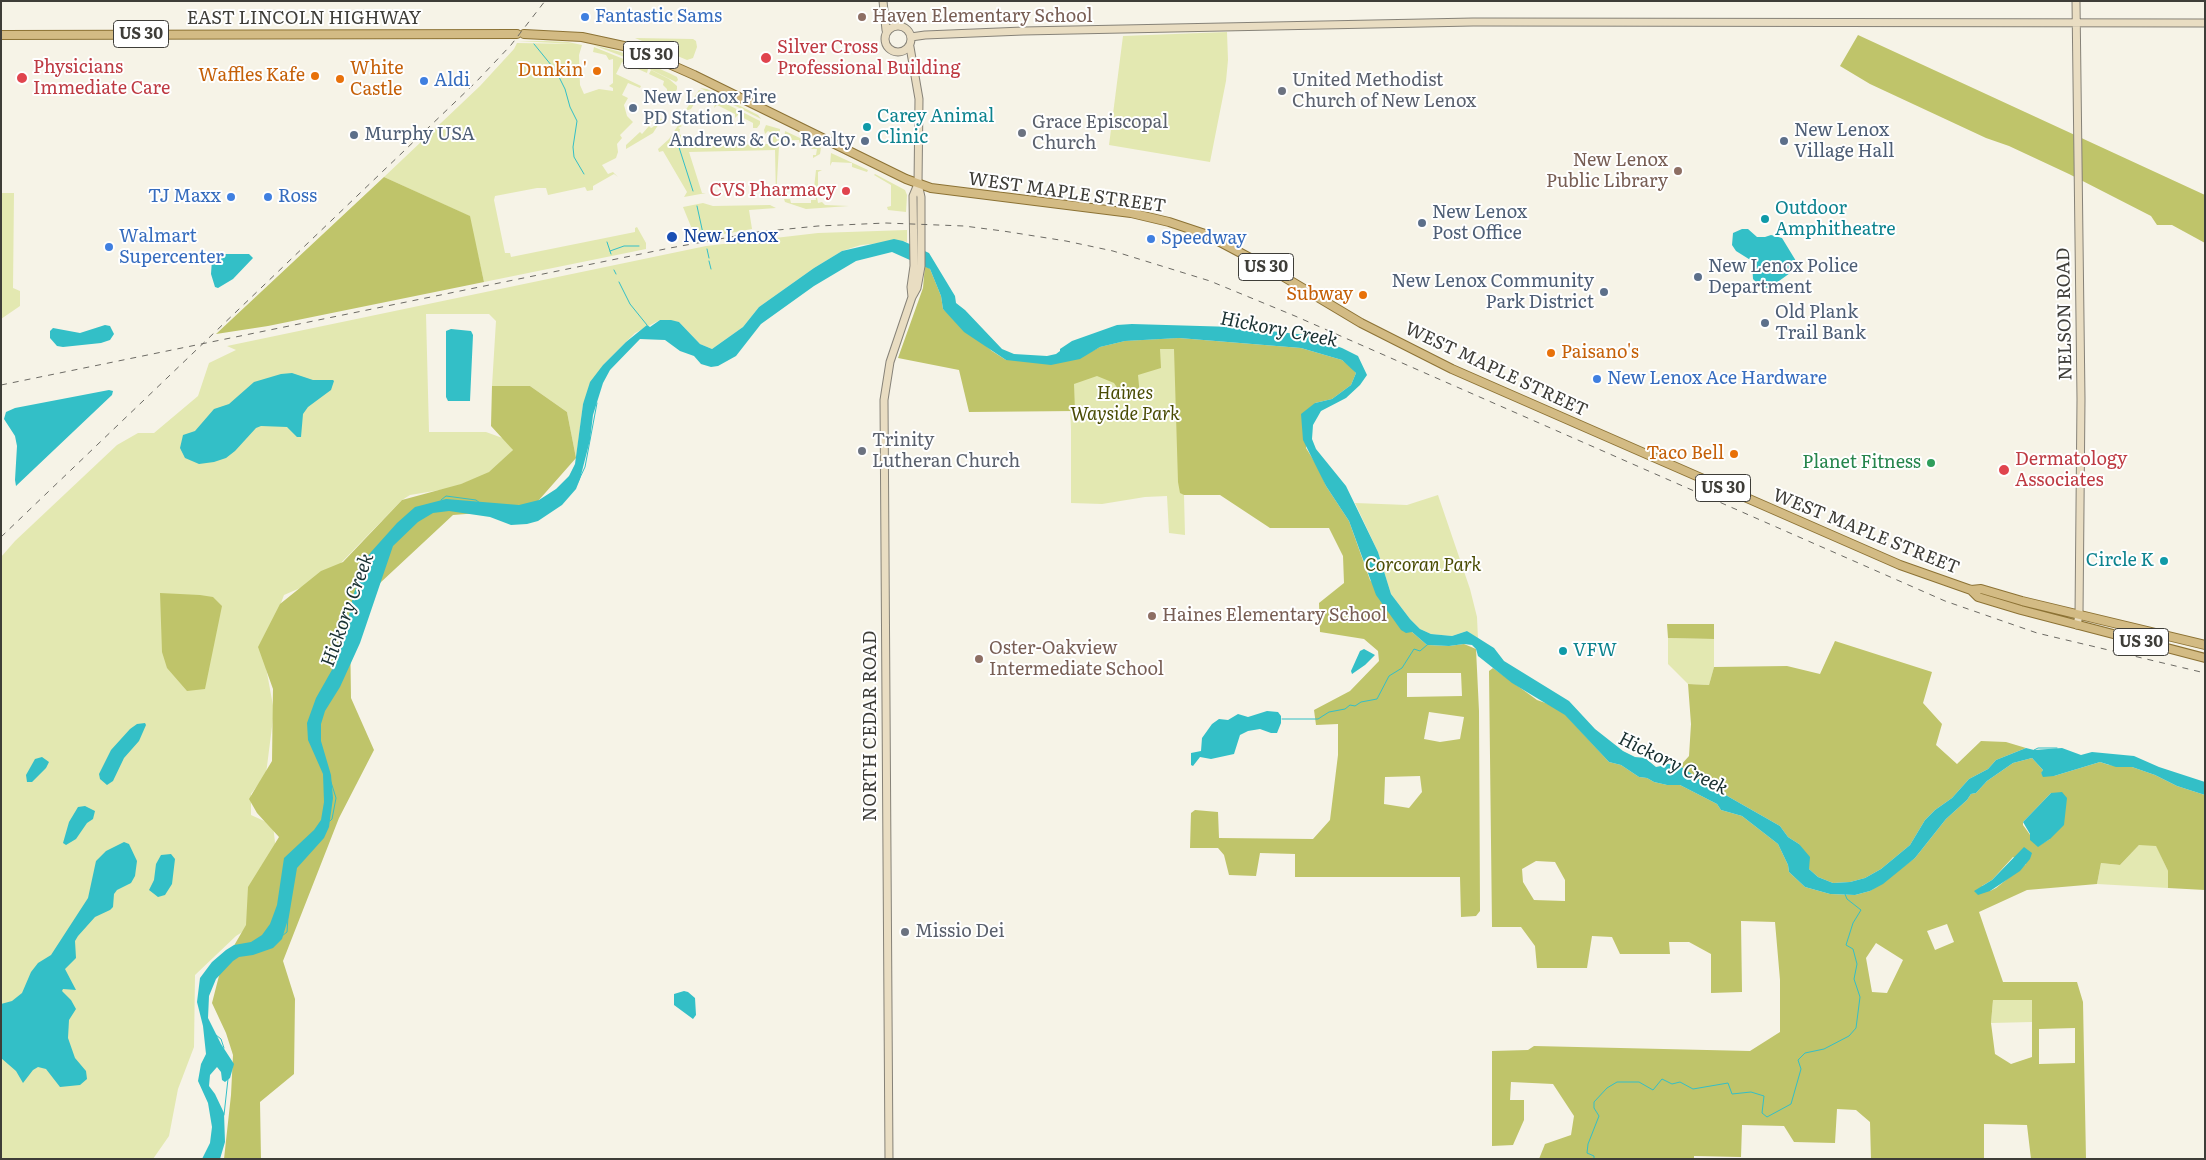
<!DOCTYPE html>
<style>
body{margin:0}
#map{position:relative;width:2206px;height:1160px;overflow:hidden;background:#f6f3e7;font-family:Literata,serif}
canvas{display:block}
.frame{position:absolute;inset:0;border:2px solid #3e3d38;pointer-events:none}
</style>
<div id="map">
<canvas width="2206" height="1160"></canvas>
<div class="frame"></div>
</div>
<script>
const c = document.querySelector('canvas').getContext('2d');
c.lineJoin = 'round';
function fillPath(path, color) { c.fillStyle = color; c.fill(path, 'evenodd'); }
const toPath = rows => new Path2D(rows.map(r => 'M' + r).join(''));
function strokePath(path, color, width, dash) { c.strokeStyle = color; c.lineWidth = width; c.lineCap = dash ? 'butt' : 'round'; c.setLineDash(dash || []); c.stroke(path); }
function label(font, color, halo, rows, align = 'center') {
  c.font = font + ' Literata,serif'; c.lineWidth = 4; c.setLineDash([]); c.textBaseline = 'middle'; c.strokeStyle = halo; c.fillStyle = color; for (const [text, x, y, turn = 0] of rows) {
    c.save(); c.translate(x, y); c.rotate((+turn || 0) * Math.PI / 180); c.textAlign = isNaN(turn) ? turn : align; if (halo) c.strokeText(text, 0, 0); c.fillText(text, 0, 0); c.restore();
  }
}
fillPath(toPath([
 [1227,32,1228,60,1226,81,1210,162,1109,145,1123,36],
 [635,38,693,39,696,41,697,47,693,58,687,60],
 [518,41,546,41,568,42,582,45,579,55,580,85,584,94,599,89,613,91,613,88,609,86,613,83,613,59,609,60,606,55,593,52,594,47,648,69,647,73,622,62,616,74,641,86,640,88,628,83,622,95,628,98,624,105,627,116,633,122,620,135,622,138,617,144,618,152,616,158,602,165,608,174,613,172,618,177,614,174,593,186,593,190,587,191,585,187,548,195,546,188,537,188,495,196,494,200,505,253,510,253,511,257,635,232,635,228,637,227,646,243,646,249,484,282,469,216,384,177,480,86,514,49,517,43,574,44],
 [593,45,621,52,669,73,677,77,678,80,676,82,627,58],
 [651,70,669,79,677,86,677,89,670,104,668,103,667,89,663,85,664,81,649,74],
 [700,88,707,89,758,115,761,119],
 [699,90,760,121,760,124,757,128,753,128,753,123,738,115,735,118,735,114,717,105,714,108,715,104,699,96,691,109,685,111],
 [657,118,662,119,653,133,626,149,626,145,640,132,642,134,649,126,651,128,653,127,658,121,656,119],
 [679,124,682,126,678,128,680,129,679,134,683,136,681,140,691,145,694,142,700,146,768,144,773,143,773,136,769,136,770,132,768,131,765,134,764,130,766,125,780,129,776,198,775,150,689,152,702,193,706,193,684,197,687,192,663,151,659,152,658,149,669,139],
 [785,131,817,146,821,148,820,154,813,158,813,155,816,155,817,149,812,149,808,145,800,144,799,140,786,140,784,144],
 [831,153,868,170,867,172,852,167,852,163,832,162,830,166],
 [816,170,822,170,818,172,818,186,819,188,822,187,818,189,817,193,819,196,822,194,817,197,818,203,822,202,825,205,849,206,806,209,785,202,784,199,790,199,791,203,811,203,811,200,816,200,814,188],
 [875,174,905,190,907,195,906,212,888,210,887,207,891,206,891,185,874,175],
 [1,193,14,193,13,288,20,291,20,306,1,319],
 [703,203,713,206,770,205,776,208,749,210,752,229,696,239,683,207],
 [907,230,907,242,903,241,861,245,842,251,814,268,759,307,743,327,712,349,700,344,679,322,660,320,635,333,603,365,583,404,576,458,567,412,530,386,492,386,496,321,489,314,426,314,429,432,486,432,508,440,513,450,500,467,484,475,452,488,410,495,402,500,338,566,321,579,284,595,263,651,274,711,266,774,251,794,251,815,273,825,276,851,260,921,236,936,195,975,194,1047,178,1089,169,1136,153,1159,1,1159,1,557,15,541,117,445,138,433,154,433,198,396,209,363,236,350,227,346,706,246,818,233],
 [1179,338,1181,482,1184,495,1185,535,1169,533,1167,496,1145,497,1102,504,1071,503,1071,430,1069,375,1100,347,1125,341],
 [1438,495,1470,589,1477,617,1478,639,1467,631,1452,636,1431,634,1420,629,1410,619,1391,594,1378,552,1355,503,1407,505],
 [1668,638,1714,639,1714,667,1709,685,1688,684,1668,664],
 [2139,845,2156,845,2168,871,2168,888,2097,884,2101,863,2120,865],
 [1993,1000,2032,1000,2032,1022,1991,1023]
]), '#e3e8b1');
fillPath(toPath([
 [1858,35,2205,195,2205,243,2172,225,2157,225,2151,216,2069,174,2009,146,1986,138,1870,84,1840,66],
 [384,177,470,216,484,282,268,326,216,334],
 [925,265,930,269,941,296,943,309,992,351,1006,360,1077,359,1100,347,1125,341,1179,338,1301,348,1342,360,1352,368,1356,373,1351,385,1332,399,1315,403,1306,448,1319,469,1326,486,1349,521,1370,580,1412,632,1427,645,1449,646,1464,644,1476,649,1479,711,1480,911,1476,916,1461,917,1460,877,1295,877,1295,854,1260,853,1256,876,1229,875,1224,855,1218,848,1190,848,1191,813,1195,810,1218,812,1219,838,1313,839,1330,820,1338,755,1338,724,1316,725,1314,710,1350,691,1379,661,1378,651,1364,639,1320,632,1319,603,1344,583,1343,556,1329,528,1270,528,1220,495,1184,495,1180,493,1178,482,1174,349,1160,349,1161,368,1138,375,1140,396,1124,398,1114,383,1097,376,1074,384,1075,411,969,412,959,370,898,358,923,288],
 [1461,673,1462,696,1407,697,1407,673],
 [1429,712,1464,717,1460,739,1440,742,1424,739],
 [1420,776,1422,792,1409,808,1384,804,1385,777],
 [492,386,530,386,567,412,576,458,531,509,453,515,380,583,350,629,351,698,374,750,339,818,283,961,295,999,294,1074,260,1102,261,1159,224,1159,231,1095,233,1055,226,1033,212,1003,221,968,246,925,248,887,279,837,257,813,249,799,272,761,273,689,258,647,280,604,321,571,343,562,402,500,461,484,489,472,513,450,491,426],
 [160,593,200,595,213,597,222,606,205,689,187,691,167,668,162,652],
 [1667,624,1714,624,1714,639,1668,638],
 [1835,641,1932,672,1923,703,1942,724,1936,745,1957,764,1981,741,2006,742,2026,748,1996,760,1988,769,1969,779,1952,798,1935,810,1925,820,1910,845,1881,869,1865,878,1850,882,1833,883,1818,877,1809,869,1799,844,1788,837,1780,826,1708,785,1680,766,1689,756,1691,724,1688,684,1709,685,1714,667,1787,666,1820,674],
 [1493,668,1537,700,1554,706,1565,714,1609,762,1621,765,1639,777,1647,778,1654,782,1667,785,1680,785,1717,804,1721,810,1742,816,1778,844,1788,865,1789,872,1805,887,1830,894,1855,895,1870,891,1915,858,1946,819,1967,800,1971,794,1976,793,1987,781,2013,763,2032,758,2043,770,2041,774,2054,776,2100,762,2109,765,2132,767,2155,775,2177,786,2205,795,2205,890,2168,888,2168,871,2156,846,2139,845,2120,865,2101,863,2097,884,2027,890,1979,912,2003,982,2077,982,2083,1002,2086,1159,2031,1159,2027,1125,1984,1124,1984,1159,1871,1159,1870,1122,1856,1110,1837,1109,1835,1143,1794,1142,1784,1126,1742,1125,1741,1157,1694,1156,1694,1159,1539,1159,1545,1144,1571,1135,1574,1116,1553,1084,1511,1082,1510,1100,1524,1100,1524,1120,1513,1145,1492,1146,1492,1051,1528,1050,1534,1046,1750,1051,1780,1032,1780,980,1775,922,1741,921,1742,992,1711,993,1711,954,1689,942,1669,942,1670,954,1620,954,1612,937,1592,936,1587,968,1537,968,1535,946,1521,927,1492,927,1489,671],
 [2051,793,2050,839,2038,846,2023,825,2023,822],
 [2013,857,2026,864,1996,888,1990,891,1982,886,1992,880],
 [1536,861,1555,862,1565,880,1565,901,1534,900,1523,882,1522,869],
 [1947,924,1954,942,1935,950,1927,931],
 [1876,943,1903,960,1887,993,1872,992,1866,958],
 [1993,1000,2032,1000,2032,1057,2011,1064,1995,1054,1991,1023],
 [2075,1028,2075,1063,2039,1064,2039,1029]
]), '#bfc46a');
fillPath(toPath([
 [1742,229,1748,229,1757,237,1765,237,1771,235,1782,238,1796,261,1793,271,1769,288,1761,287,1753,279,1752,261,1736,251,1732,245,1733,233],
 [894,239,903,241,929,253,955,296,956,303,965,310,1002,349,1014,354,1047,356,1056,354,1060,351,1060,349,1072,341,1117,325,1132,324,1234,327,1306,335,1342,348,1358,356,1367,375,1360,385,1346,398,1321,411,1313,425,1312,439,1316,449,1346,486,1378,552,1391,594,1410,619,1420,629,1431,634,1452,636,1467,631,1494,648,1504,661,1569,701,1595,729,1623,751,1635,757,1645,758,1656,767,1661,766,1663,763,1680,766,1708,785,1780,826,1788,837,1799,844,1810,857,1809,869,1818,877,1833,883,1850,882,1865,878,1881,869,1910,845,1925,820,1935,810,1952,798,1969,779,1988,769,1996,760,2026,748,2034,750,2062,748,2081,755,2092,752,2134,756,2159,767,2205,782,2205,795,2177,786,2155,775,2132,767,2116,767,2100,762,2054,776,2043,777,2041,773,2043,770,2032,758,2013,763,1987,781,1976,793,1971,794,1967,800,1946,819,1915,858,1883,884,1870,891,1855,895,1830,894,1805,887,1789,872,1788,865,1778,844,1742,816,1721,810,1717,804,1680,785,1667,785,1654,782,1647,778,1639,777,1621,765,1609,762,1565,715,1512,683,1478,656,1476,649,1472,645,1464,644,1449,646,1427,645,1412,632,1406,633,1401,630,1376,595,1349,521,1326,486,1303,440,1301,414,1315,403,1332,399,1351,385,1356,373,1342,360,1301,348,1179,338,1125,341,1100,347,1080,359,1051,365,1006,360,964,332,943,309,941,296,930,269,892,252,856,261,814,286,761,324,736,356,718,366,711,367,701,364,694,356,680,351,665,340,640,339,610,370,603,383,593,415,590,440,580,479,576,489,562,505,538,521,527,524,511,525,490,517,449,511,433,513,418,522,393,546,360,643,340,687,325,711,321,724,321,741,331,775,333,798,329,827,324,838,297,868,289,916,282,939,273,948,253,955,239,957,233,961,216,979,209,996,208,1018,221,1044,234,1064,230,1078,225,1082,222,1080,221,1072,217,1067,210,1075,209,1086,215,1094,224,1113,225,1142,220,1159,202,1159,210,1143,212,1127,208,1103,198,1081,201,1064,206,1054,203,1026,197,1002,200,978,212,962,226,950,234,945,251,942,262,935,270,924,277,905,284,858,314,830,321,820,324,802,323,774,308,740,307,723,316,698,333,668,347,626,353,596,366,559,371,552,397,523,415,507,446,499,519,505,539,500,556,489,569,476,575,464,583,404,590,382,603,365,626,342,647,325,650,327,660,320,671,320,679,322,700,344,712,349,743,327,759,307,814,268,842,251],
 [216,254,249,254,253,258,233,279,218,288,215,287,211,274,212,259],
 [105,325,110,326,114,334,110,340,101,343,63,347,57,346,50,338,50,331,53,328,80,333],
 [451,329,471,331,473,335,470,401,448,401,446,397,446,331],
 [292,373,313,380,333,380,334,381,331,390,308,407,303,414,301,437,297,437,287,427,261,426,256,428,235,451,226,458,214,462,199,464,185,458,180,448,183,435,195,431,214,409,229,404,254,382,281,374],
 [109,390,113,391,112,395,16,486,15,480,17,446,15,436,4,419,6,412,15,408],
 [1364,649,1375,655,1365,665,1352,674,1351,671,1360,651],
 [1267,711,1278,712,1281,716,1281,723,1277,733,1271,733,1260,729,1248,731,1240,735,1234,754,1211,759,1200,757,1193,766,1191,765,1191,753,1201,751,1202,738,1212,724,1219,719,1228,720,1238,714,1248,717],
 [145,723,146,725,139,741,124,758,113,781,107,785,100,779,99,774,111,750,130,729,137,724],
 [42,757,49,762,46,768,32,782,27,782,26,775,35,759],
 [2062,792,2067,798,2064,825,2050,839,2038,847,2030,840,2030,834,2023,822,2051,793],
 [85,806,95,811,93,819,87,823,76,839,66,845,63,843,69,822,78,807],
 [124,842,129,844,137,861,135,876,131,883,117,890,114,894,113,907,110,910,95,917,78,936,75,941,76,958,65,969,76,990,63,989,62,991,71,1000,76,1009,69,1020,68,1038,75,1058,86,1071,87,1079,80,1085,60,1087,46,1069,38,1067,33,1070,23,1083,16,1071,1,1058,1,1004,12,1001,22,993,31,972,38,963,51,955,88,898,96,861,106,851],
 [2024,847,2032,853,2030,859,2020,871,1990,891,1978,895,1974,891,1992,880],
 [171,854,175,859,172,884,165,895,158,897,149,890,154,880,156,864,161,855],
 [684,991,688,992,695,998,696,1015,693,1019,674,1005,674,994]
]), '#33bfc7');
strokePath(toPath([
 [534,44,556,71,565,89,570,107,577,121,573,147,574,157,584,174],
 [677,141,693,191],
 [697,206,704,238],
 [607,242,611,254],
 [707,249,709,258],
 [610,251,624,246,639,246],
 [709,261,711,269],
 [614,270,616,274],
 [619,282,630,304,647,325],
 [577,484,585,467,597,403],
 [441,500,446,496,476,500,480,503],
 [1282,719,1318,719,1329,712,1345,709,1350,705,1355,706,1361,702,1377,699,1389,676,1402,668,1414,649,1420,651,1427,645],
 [2034,750,2038,748,2057,748],
 [330,821,332,819,336,798,331,782],
 [282,936,287,932,288,917],
 [216,1035,221,1039,224,1048],
 [224,1115,228,1079],
 [1594,1159,1594,1156,1587,1153,1588,1144,1599,1116,1594,1108,1594,1102,1607,1088,1617,1082,1639,1082,1653,1090,1662,1079,1672,1084,1680,1082,1693,1089,1728,1083,1732,1094,1751,1092,1764,1096,1762,1113,1767,1117,1791,1104,1801,1069,1798,1060,1805,1053,1824,1049,1849,1036,1856,1028,1860,997,1854,979,1857,964,1853,949,1846,945,1853,923,1861,910,1847,899,1845,894]
]), '#33bfc7', 1);
const secondary = toPath([
 [883,1,886,30],
 [2076,1,2081,399,2079,615,2077,625],
 '885 39a13 13 0 1 1 26 0a13 13 0 1 1-26 0Z',
 [911,37,925,35,1023,31,1473,22,2205,23],
 [912,297,911,287,914,266,913,196,918,184],
 [889,1159,884,400,890,362,912,297,917,288,921,266,921,197,918,184,919,99,910,47]
]);
const primary = toPath([
 [524,34,582,37,633,48,694,75,906,179,931,188,1131,213,1169,222,1205,234,1269,268,1361,323,1452,369,1900,565,1971,590,1981,589,2022,601,2205,645],
 [1,35,517,34],
 [1971,590,1978,597,2021,610,2205,658]
]);
strokePath(secondary, '#868278', 9);
strokePath(primary, '#8c7234', 10);
strokePath(secondary, '#e9ddc2', 7);
strokePath(primary, '#d3bb84', 8);
strokePath(toPath([
 [1,385,670,248,758,232,818,226,886,223,964,226,1003,231,1066,241,1113,251,1210,281,1295,316,1945,601,2037,633,2205,673],
 [1,537,476,82,511,45,545,1]
]), '#6c6a64', 1, [6, 6]);
for (const [x, y, r, color] of [
 [585,17,5,"#3f7fe0"],
 [862,17,5,"#8d6e63"],
 [766,58,6,"#e0444e"],
 [597,71,5,"#e8710a"],
 [315,76,5,"#e8710a"],
 [22,78,6,"#e0444e"],
 [340,79,5,"#e8710a"],
 [424,81,5,"#3f7fe0"],
 [1282,91,5,"#6b7280"],
 [633,108,5,"#5c6f8a"],
 [867,127,5,"#0f9aa8"],
 [1022,133,5,"#6b7280"],
 [354,135,5,"#5c6f8a"],
 [865,141,5,"#5c6f8a"],
 [1784,141,5,"#5c6f8a"],
 [1678,171,5,"#8d6e63"],
 [846,191,5,"#e0444e"],
 [231,197,5,"#3f7fe0"],
 [268,197,5,"#3f7fe0"],
 [1765,219,5,"#0f9aa8"],
 [1422,223,5,"#5c6f8a"],
 [672,237,6,"#1a4fb4"],
 [1151,239,5,"#3f7fe0"],
 [109,247,5,"#3f7fe0"],
 [1698,277,5,"#5c6f8a"],
 [1604,292,5,"#5c6f8a"],
 [1363,295,5,"#e8710a"],
 [1765,323,5,"#5c6f8a"],
 [1551,353,5,"#e8710a"],
 [1597,379,5,"#3f7fe0"],
 [862,451,5,"#6b7280"],
 [1734,454,5,"#e8710a"],
 [1931,463,5,"#2e9e5b"],
 [2004,470,6,"#e0444e"],
 [2164,561,5,"#0f9aa8"],
 [1152,616,5,"#8d6e63"],
 [1563,651,5,"#0f9aa8"],
 [979,659,5,"#8d6e63"],
 [905,932,5,"#6b7280"]
]) { const dot = new Path2D(); dot.arc(x, y, r, 0, 2 * Math.PI); c.fillStyle = color; c.fill(dot); strokePath(dot, '#fff', 2); }
for (const [x, y, w] of [
 [141,34,55],
 [651,55,55],
 [1266,267,55],
 [1723,488,55],
 [2141,642,55]
]) { const box = new Path2D(); box.roundRect(x - w / 2, y - 13.5, w, 27, 4); c.fillStyle = '#fff'; c.fill(box); strokePath(box, '#3e3d38', 1); }
label('bold 16px', '#3e3d38', null, [
 ["US 30",141,34],
 ["US 30",651,55],
 ["US 30",1266,267],
 ["US 30",1723,488],
 ["US 30",2141,642]
]);
label('18px', '#366cbe', '#fff', [
 ["Fantastic Sams",595,17],
 ["Aldi",434,81],
 ["TJ Maxx",221,197,"right"],
 ["Ross",278,197],
 ["Walmart",119,237],
 ["Supercenter",119,258],
 ["Speedway",1161,239],
 ["New Lenox Ace Hardware",1607,379]
], 'left');
label('18px', '#785e54', '#fff', [
 ["Haven Elementary School",872,17],
 ["New Lenox",1668,161,"right"],
 ["Public Library",1668,182,"right"],
 ["Haines Elementary School",1162,616],
 ["Oster-Oakview",989,649],
 ["Intermediate School",989,670]
], 'left');
label('18px', '#3e3d38', '#fff', [
 ["EAST LINCOLN HIGHWAY",304,19],
 ["WEST MAPLE STREET",1067,193,8],
 ["NELSON ROAD",2065,314,-91],
 ["WEST MAPLE STREET",1496,370,25],
 ["WEST MAPLE STREET",1866,532,22],
 ["NORTH CEDAR ROAD",871,726,-90]
]);
label('18px', '#be3a42', '#fff', [
 ["Silver Cross",777,48],
 ["Professional Building",777,69],
 ["Physicians",33,68],
 ["Immediate Care",33,89],
 ["CVS Pharmacy",836,191,"right"],
 ["Dermatology",2015,460],
 ["Associates",2015,481]
], 'left');
label('18px', '#c56008', '#fff', [
 ["White",350,69,"left"],
 ["Castle",350,90,"left"],
 ["Dunkin'",587,71],
 ["Waffles Kafe",305,76],
 ["Subway",1353,295],
 ["Paisano's",1561,353,"left"],
 ["Taco Bell",1724,454]
], 'right');
label('18px', '#5b616d', '#fff', [
 ["United Methodist",1292,81],
 ["Church of New Lenox",1292,102],
 ["Grace Episcopal",1032,123],
 ["Church",1032,144],
 ["Trinity",872,441],
 ["Lutheran Church",872,462],
 ["Missio Dei",915,932]
], 'left');
label('18px', '#4e5e75', '#fff', [
 ["New Lenox Fire",643,98],
 ["PD Station 1",643,119],
 ["New Lenox",1794,131],
 ["Village Hall",1794,152],
 ["Murphy USA",364,135],
 ["Andrews & Co. Realty",855,141,"right"],
 ["New Lenox",1432,213],
 ["Post Office",1432,234],
 ["New Lenox Police",1708,267],
 ["Department",1708,288],
 ["New Lenox Community",1594,282,"right"],
 ["Park District",1594,303,"right"],
 ["Old Plank",1775,313],
 ["Trail Bank",1775,334]
], 'left');
label('18px', '#0d838f', '#fff', [
 ["Carey Animal",877,117],
 ["Clinic",877,138],
 ["Outdoor",1775,209],
 ["Amphitheatre",1775,230],
 ["Circle K",2154,561,"right"],
 ["VFW",1573,651]
], 'left');
label('18px', '#164399', '#fff', [
 ["New Lenox",683,237]
], 'left');
label('italic 18px', '#4a4c04', '#fff', [
 ["Haines",1125,394],
 ["Wayside Park",1125,415],
 ["Corcoran Park",1423,566]
]);
label('18px', '#27864d', '#fff', [
 ["Planet Fitness",1921,463]
], 'right');
label('italic 19px', '#193031', '#fff', [
 ["Hickory Creek",1279,330,11],
 ["Hickory Creek",348,610,-70],
 ["Hickory Creek",1673,764,26]
]);
</script>
